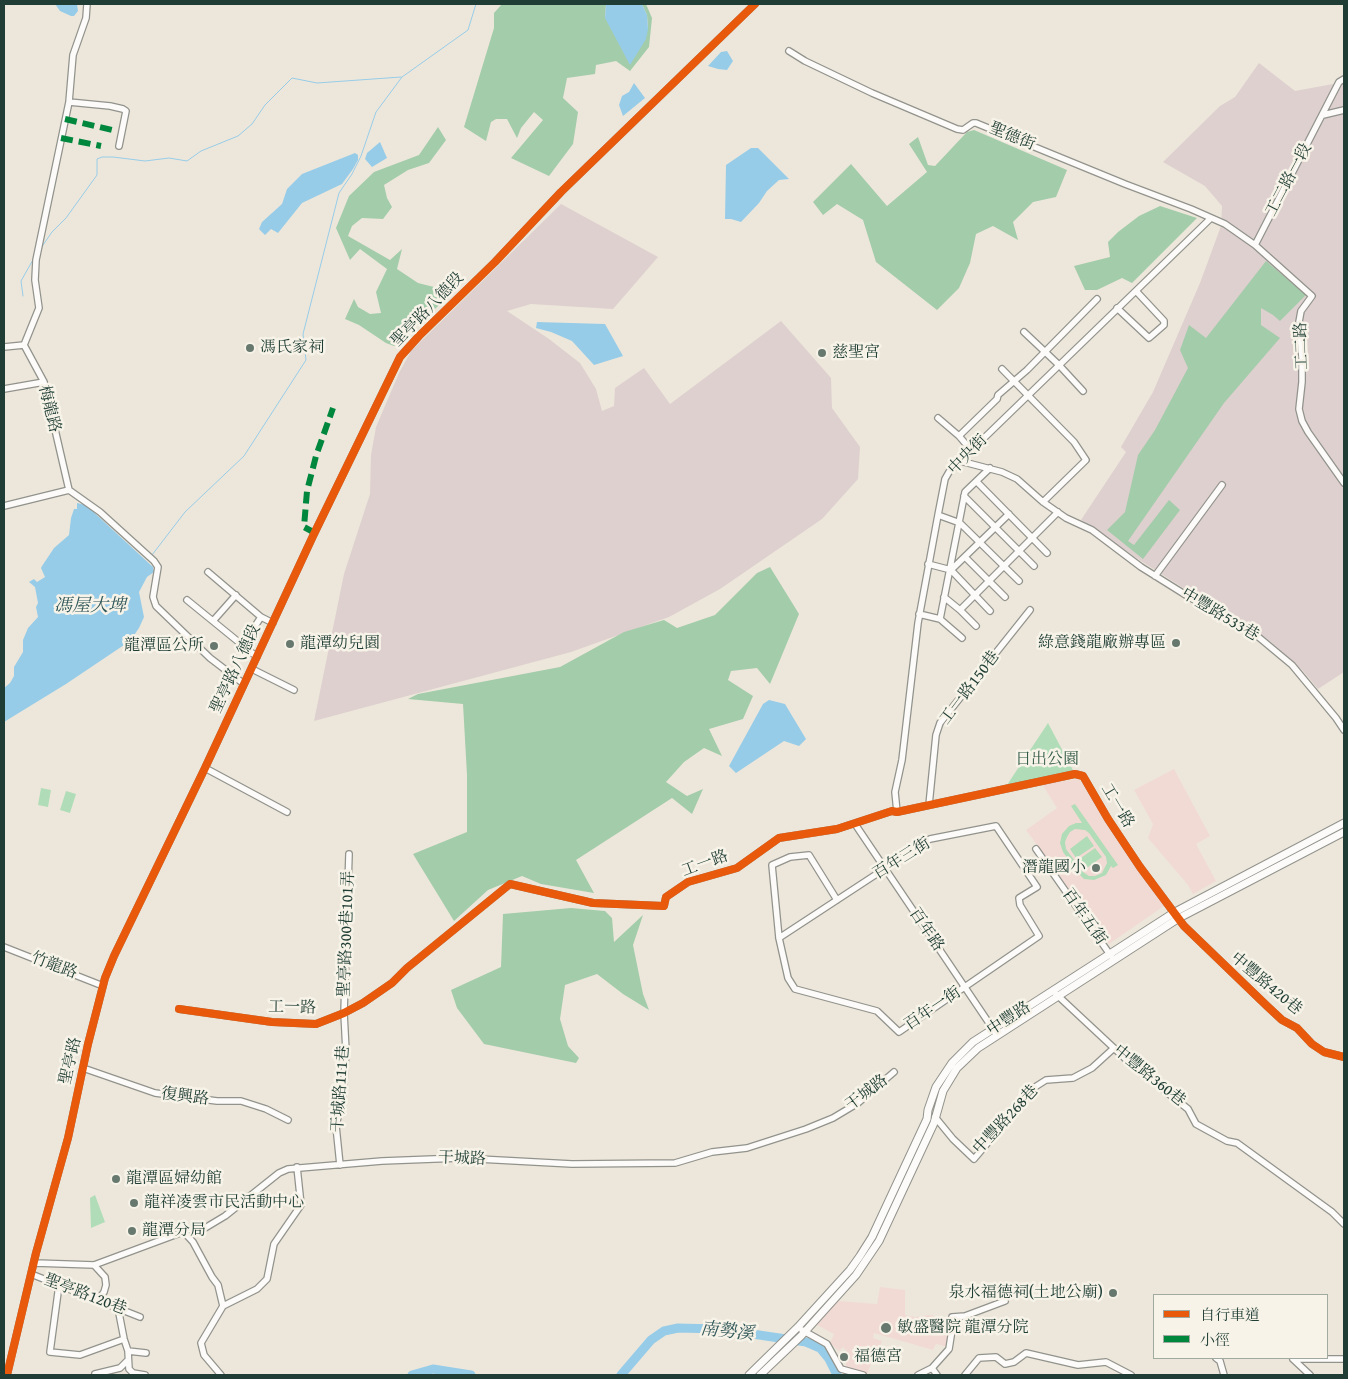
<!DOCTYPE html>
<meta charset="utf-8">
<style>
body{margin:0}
#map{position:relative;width:1348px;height:1379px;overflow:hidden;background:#ede7db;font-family:"Gentium Book Plus","Noto Serif TC",serif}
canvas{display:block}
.frame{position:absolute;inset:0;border:5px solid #1f3d34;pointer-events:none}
.legend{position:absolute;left:1153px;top:1294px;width:175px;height:65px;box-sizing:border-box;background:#f7f3e8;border:1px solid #a1aaa0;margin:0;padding:6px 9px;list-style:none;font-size:15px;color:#1f3d34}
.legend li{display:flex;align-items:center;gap:10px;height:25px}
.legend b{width:25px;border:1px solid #a1aaa0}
</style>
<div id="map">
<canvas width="1348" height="1379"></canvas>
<div class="frame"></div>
<ul class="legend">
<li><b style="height:6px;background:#e8590c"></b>自行車道</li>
<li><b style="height:6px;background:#00873e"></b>小徑</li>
</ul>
</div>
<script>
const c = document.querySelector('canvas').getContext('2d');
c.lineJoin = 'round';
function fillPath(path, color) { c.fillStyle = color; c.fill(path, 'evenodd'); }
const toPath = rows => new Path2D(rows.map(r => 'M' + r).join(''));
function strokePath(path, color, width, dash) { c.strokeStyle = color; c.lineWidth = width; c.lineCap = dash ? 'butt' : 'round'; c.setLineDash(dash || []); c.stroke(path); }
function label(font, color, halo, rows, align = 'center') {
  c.font = font + ' "Gentium Book Plus","Noto Serif TC",serif'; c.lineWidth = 5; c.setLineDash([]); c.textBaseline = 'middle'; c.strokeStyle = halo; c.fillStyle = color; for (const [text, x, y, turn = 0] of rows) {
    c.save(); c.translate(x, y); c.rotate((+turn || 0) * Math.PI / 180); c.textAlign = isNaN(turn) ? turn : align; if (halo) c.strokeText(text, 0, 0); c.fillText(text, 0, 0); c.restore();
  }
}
fillPath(toPath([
 [1174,769,1210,836,1196,844,1216,881,1193,894,1188,885,1148,838,1153,824,1134,790],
 [1079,779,1164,906,1109,944,1026,830,1057,808,1042,784],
 [880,1287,905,1290,905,1315,915,1317,930,1315,950,1319,948,1347,936,1344,933,1350,874,1333,873,1338,882,1341,876,1357,874,1356,867,1374,845,1368,847,1359,850,1355,843,1347,839,1351,830,1343,834,1334,815,1324,838,1301,877,1304]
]), '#f2dad4');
fillPath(toPath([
 [1259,63,1295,91,1344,82,1344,672,1318,689,1302,670,1271,642,1228,612,1188,591,1141,561,1081,520,1126,452,1121,447,1153,392,1200,283,1221,226,1222,206,1205,186,1163,162,1220,106,1235,97],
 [561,204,658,257,613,309,531,304,507,311,549,339,580,363,596,389,602,411,614,406,615,388,644,368,670,404,781,321,831,378,832,408,860,447,858,479,822,519,720,589,669,617,571,652,314,721,344,574,370,494,371,455,376,427,399,373,411,351]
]), '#ded0cf');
fillPath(toPath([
 [1048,723,1075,774,1007,785],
 [41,788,51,790,48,807,38,805],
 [66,791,76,794,70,813,60,810],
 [1075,804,1118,865,1113,868,1111,866,1106,875,1094,880,1084,879,1080,875,1063,852,1060,843,1062,834,1069,826,1076,823,1082,823,1071,806],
 [1075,829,1085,830,1089,833,1106,857,1107,863,1102,873,1095,876,1089,876,1083,872,1066,849,1065,842,1067,837,1070,832],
 [1087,836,1094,846,1076,858,1070,849],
 [1095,848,1102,857,1084,870,1078,860],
 [95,1195,105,1222,91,1228,90,1198]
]), '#b0ddb7');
fillPath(toPath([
 [502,4,606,4,605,18,648,29,647,15,642,4,646,4,652,18,649,47,630,71,616,61,596,65,595,74,567,78,563,98,578,112,573,144,549,176,511,158,543,120,534,112,521,128,517,138,507,119,496,119,491,122,486,141,464,127,494,28,494,13],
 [438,127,446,140,429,163,408,170,384,185,387,198,392,207,383,219,362,218,352,226,348,236,390,260,402,249,397,269,418,283,434,287,447,298,394,346,386,343,359,325,345,319,354,299,358,307,370,314,381,313,376,292,387,269,360,249,350,260,336,228,349,196,374,172,419,155],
 [974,130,1067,170,1056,197,1033,202,1013,222,1018,240,993,226,976,234,970,263,959,288,937,310,876,262,863,220,837,204,823,215,813,202,851,164,887,206,927,172,909,144,918,137,928,165,935,166,967,132],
 [1160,206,1197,218,1132,283,1122,278,1097,290,1085,290,1074,266,1110,257,1108,242,1118,232,1139,216],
 [1266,261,1306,295,1280,321,1273,315,1261,308,1261,325,1280,338,1224,403,1128,541,1134,545,1169,500,1180,510,1143,559,1107,530,1125,512,1138,455,1155,430,1188,368,1180,350,1189,325,1206,338],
 [770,567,799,614,770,684,757,668,731,671,728,680,753,696,743,719,709,729,722,756,704,748,684,762,666,782,687,796,703,789,692,814,672,798,576,860,594,893,541,884,522,876,488,890,454,921,413,854,467,832,467,775,463,704,408,699,418,694,560,667,624,632,664,620,677,628,715,615,757,573],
 [571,908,605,911,612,918,614,942,643,915,633,945,643,994,649,1010,623,994,597,974,565,985,560,1019,568,1046,579,1058,576,1063,484,1044,457,1008,451,990,501,967,503,914]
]), '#a3ccaa');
fillPath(toPath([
 [55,4,77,4,78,11,74,16,71,16,60,11],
 [606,4,642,4,647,15,648,29,646,39,630,65,605,18],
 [727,51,733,61,727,70,718,69,708,66,721,52],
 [634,83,645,98,623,116,619,105,622,96,629,92],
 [380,142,387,158,372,167,365,159,367,153],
 [751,148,758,148,789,179,779,180,767,191,759,203,741,222,731,219,725,219,726,165],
 [355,153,358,155,358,160,353,169,342,184,302,203,278,233,271,229,265,235,259,229,262,222,282,204,287,189,302,174],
 [537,322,605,324,623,356,594,365,572,341,551,332,536,328],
 [77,503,86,505,153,567,154,572,147,577,139,592,144,617,139,628,130,641,66,684,4,722,4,688,10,683,14,676,14,667,23,652,23,640,28,628,38,617,36,607,38,603,35,587,29,582,34,579,37,582,45,577,41,568,42,566,54,548,69,535,71,518,74,509,77,509],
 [769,700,785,704,806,739,799,746,784,741,736,773,729,766,763,704]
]), '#97cce8');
strokePath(toPath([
 [41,248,52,232,66,218,97,175,97,159,102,157,113,157,145,161,169,158,187,161,201,151,238,136,252,124,265,105,292,78,317,83,401,77],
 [23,296,21,281,34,258],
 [152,555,185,512,244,456,306,360,303,334,339,193,352,174,361,156,376,112,402,77,468,30,476,4]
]), '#97cce8', 1);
strokePath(toPath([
 [412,1375,433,1369,471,1375],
 [621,1375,651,1340,664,1331,678,1328,719,1329,806,1342,820,1348,829,1359,837,1375]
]), '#97cce8', 9);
const minor = toPath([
 [87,4,86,18,73,55,69,102,36,260,35,280,39,308,24,345,44,382,69,490,100,512,154,561,158,567,153,597,156,606,210,658,244,684],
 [789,51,805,61,872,93,957,129,963,130,973,123,976,123,1125,184,1191,209,1225,224,1255,245,1312,296,1301,311,1299,322,1302,358,1302,382,1299,409,1302,421,1308,432,1344,483],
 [69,102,110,106,123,109,126,111,119,146],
 [1323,115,1344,110],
 [1255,245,1339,82,1344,79],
 [1117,308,1149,338,1164,325,1164,321,1136,291],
 [1024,332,1059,365,1083,391],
 [4,347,24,345],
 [1002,369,1074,442,1086,460,1043,502],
 [4,389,44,382],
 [938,418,959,436,971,450],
 [959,436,997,399,998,395,1027,370,1097,299],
 [960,461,1002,472,1017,479,1043,502,1066,518,1092,530,1141,567,1189,597,1250,630,1292,665,1336,718,1344,730],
 [977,482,1047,553],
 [964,496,1034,566],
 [4,506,69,490],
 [938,515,960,523,1019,581],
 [965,557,1005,597],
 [928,564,951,570],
 [951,570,1009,514],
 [951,570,990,611],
 [208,572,261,617,273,623],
 [1155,576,1222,485],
 [944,597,960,610,976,626],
 [187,600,257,657],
 [960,610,1058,512],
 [919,614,940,619,962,638],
 [940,619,965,492,990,468],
 [213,621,236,595],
 [242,646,261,617],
 [252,669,294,690],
 [205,768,287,812],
 [929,805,936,735,940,723,1030,610],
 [897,812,895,792,902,760,918,623,938,515,945,479,949,472,1211,218],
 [855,824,995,1032],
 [1036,849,1111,956],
 [779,938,930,839,996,826,1037,887,1019,898,1020,905,1039,936,899,1032,877,1011,795,989,788,978,779,938,772,865,790,857,809,855,837,900],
 [4,947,103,986],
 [1056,994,1131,1064,1146,1072,1164,1090,1188,1109,1196,1124,1227,1141,1237,1143,1332,1212,1344,1224],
 [179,1009,272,1022,316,1024,344,1013,363,1003,392,983,407,968,510,884,593,903,664,906,666,897,688,882,737,868,779,838,837,829,892,811,897,812,1075,774,1083,776,1108,819,1140,867,1184,926,1267,1006,1282,1020,1297,1028,1312,1044,1324,1052,1344,1057],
 [83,1068,155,1093,217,1101,241,1101,266,1109,288,1120],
 [935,1117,953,1139,974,1159,1035,1087,1046,1080,1073,1078,1092,1068,1114,1048],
 [340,1165,336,1126,343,1094,346,1051,344,1013,349,854],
 [183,1231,193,1242,212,1277,218,1285,223,1306,201,1343,204,1355,221,1375],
 [35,1263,94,1265,191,1229,205,1228,225,1216,279,1173,288,1169,382,1161,460,1158,572,1164,675,1163,712,1152,747,1148,806,1129,833,1118,858,1103,894,1072],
 [94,1265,105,1277,106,1285,104,1292,99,1299],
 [31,1274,140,1317],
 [59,1285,50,1352,80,1355,124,1339],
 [223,1306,257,1289,267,1279,274,1244,301,1205,297,1167],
 [118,1308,124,1339,128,1351,129,1369,133,1373,145,1375],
 [802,1330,827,1344,841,1369,863,1375],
 [128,1351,146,1353],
 [1216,1358,1220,1361,1224,1375],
 [1293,1359,1344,1359],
 [1293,1359,1310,1375],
 [932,1368,937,1375],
 [95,1374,120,1368,127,1361],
 [7,1375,36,1253,68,1138,88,1044,105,978,114,956,205,768,313,536,400,357,419,336,495,262,561,192,755,4],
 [918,1375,932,1368,949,1349,952,1330,952,1317,965,1316,1005,1301],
 [965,1375,979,1358,996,1357,1005,1364,1014,1362,1026,1353,1078,1365,1106,1362,1131,1375]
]);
const major = toPath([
 [749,1375,798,1327,850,1270,860,1256,872,1237,927,1119,928,1110,936,1087,952,1063,973,1042,1175,912,1344,823],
 [760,1375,801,1336,856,1275,879,1241,934,1123,943,1091,957,1068,978,1048,1179,918,1344,832]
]);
strokePath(minor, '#92938c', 8);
strokePath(major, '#92938c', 9);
strokePath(minor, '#fcfbfa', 5.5);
strokePath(major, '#fcfbfa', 7);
strokePath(toPath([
 [65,119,112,130],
 [61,138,101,146],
 [315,533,304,527,307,491,316,456,333,408]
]), '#00873e', 6, [12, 6]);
strokePath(toPath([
 [179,1009,272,1022,316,1024,344,1013,363,1003,392,983,407,968,510,884,593,903,664,906,666,897,688,882,737,868,779,838,837,829,892,811,897,812,1075,774,1083,776,1108,819,1140,867,1184,926,1267,1006,1282,1020,1297,1028,1312,1044,1324,1052,1344,1057],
 [7,1375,36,1253,68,1138,88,1044,105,978,114,956,205,768,313,536,400,357,419,336,495,262,561,192,755,4]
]), '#e8590c', 8);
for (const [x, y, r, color] of [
 [250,348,5,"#67786e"],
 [822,353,5,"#67786e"],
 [1176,643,5,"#67786e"],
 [290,644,5,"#67786e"],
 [214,646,5,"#67786e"],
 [1096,868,5,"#67786e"],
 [116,1179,5,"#67786e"],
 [134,1203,5,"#67786e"],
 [132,1231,5,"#67786e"],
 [1113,1293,5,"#67786e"],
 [886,1328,6,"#67786e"],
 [844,1357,5,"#67786e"]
]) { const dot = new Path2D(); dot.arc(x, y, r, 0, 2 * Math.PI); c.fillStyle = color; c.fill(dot); strokePath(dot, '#f7f3e8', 2); }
label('16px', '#1f3d34', '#f7f3e8', [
 ["聖德街",1012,137,22],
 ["工二路一段",1289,180,-62],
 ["聖亭路八德段",428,310,-46],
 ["工二路",1302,346,-92],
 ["梅龍路",49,409,76],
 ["中央街",968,455,-46],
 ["中豐路533巷",1220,615,31],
 ["聖亭路八德段",236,669,-65],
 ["工一路150巷",970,688,-53],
 ["工一路",1117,806,59],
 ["百年三街",902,859,-32],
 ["工一路",705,864,-20],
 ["百年五街",1084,917,55],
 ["百年路",926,930,56],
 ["聖亭路300巷101弄",347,934,-88],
 ["竹龍路",54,966,21],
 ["中豐路420巷",1266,984,40],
 ["工一路",292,1008,1],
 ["百年一街",933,1009,-34],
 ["中豐路",1009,1019,-33],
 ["聖亭路",71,1061,-77],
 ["中豐路360巷",1149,1076,39],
 ["干城路111巷",341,1089,-86],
 ["干城路",867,1093,-37],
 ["復興路",185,1097,7],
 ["中豐路268巷",1006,1120,-47],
 ["干城路",462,1159,2],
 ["聖亭路120巷",85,1295,21]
]);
label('16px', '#1f3d34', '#f7f3e8', [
 ["馮氏家祠",260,348],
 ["慈聖宮",832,353],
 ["綠意錢龍廠辦專區",1166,643,"right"],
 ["龍潭幼兒園",300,644],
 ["龍潭區公所",204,646,"right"],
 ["潛龍國小",1086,868,"right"],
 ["龍潭區婦幼館",126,1179],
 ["龍祥凌雲市民活動中心",144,1203],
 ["龍潭分局",142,1231],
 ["泉水福德祠(土地公廟)",1103,1293,"right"],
 ["敏盛醫院 龍潭分院",897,1328],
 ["福德宮",854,1357]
], 'left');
label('16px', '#325b48', '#f7f3e8', [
 ["日出公園",1047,760]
]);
label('italic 18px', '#305759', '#f7f3e8', [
 ["馮屋大埤",90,606],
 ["南勢溪",727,1332,6]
]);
</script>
